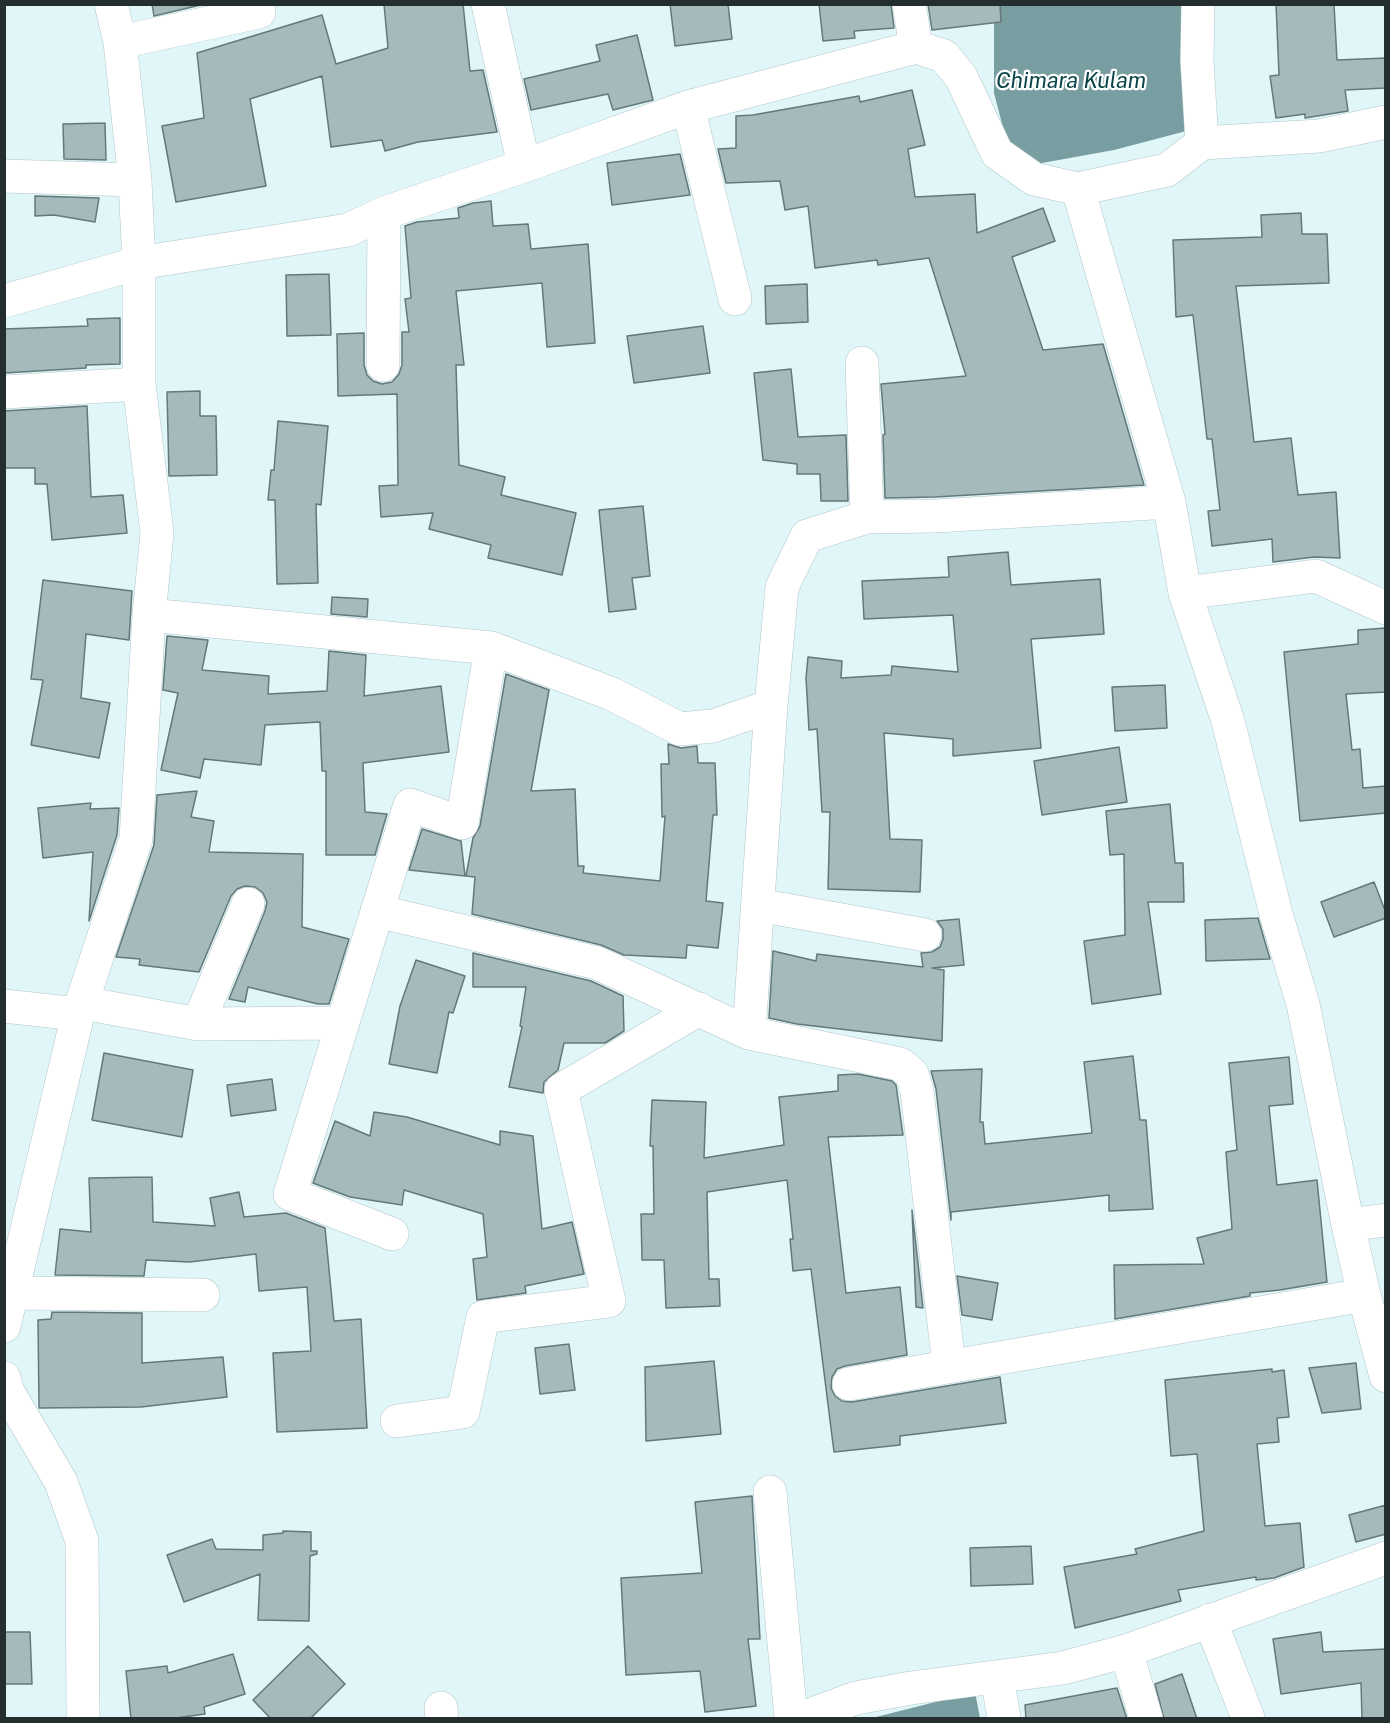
<!DOCTYPE html>
<style>
body{margin:0}
#map{position:relative;width:1390px;height:1723px;overflow:hidden;background:#e0f6f8;font-family:"Public Sans",sans-serif}
canvas{display:block}
.frame{position:absolute;inset:0;border:6px solid #252e2f;pointer-events:none}
</style>
<div id="map">
<canvas width="1390" height="1723"></canvas>
<div class="frame"></div>
</div>
<script>
const c = document.querySelector('canvas').getContext('2d');
c.lineJoin = 'round';
function fillPath(path, color) { c.fillStyle = color; c.fill(path, 'evenodd'); }
const toPath = rows => new Path2D(rows.map(r => 'M' + r).join(''));
function strokePath(path, color, width, dash) { c.strokeStyle = color; c.lineWidth = width; c.lineCap = dash ? 'butt' : 'round'; c.setLineDash(dash || []); c.stroke(path); }
function label(font, color, halo, rows, align = 'center') {
  c.font = font + ' "Public Sans",sans-serif'; c.lineWidth = 4.5; c.setLineDash([]); c.textBaseline = 'middle'; c.strokeStyle = halo; c.fillStyle = color; for (const [text, x, y, turn = 0] of rows) {
    c.save(); c.translate(x, y); c.rotate((+turn || 0) * Math.PI / 180); c.textAlign = isNaN(turn) ? turn : align; if (halo) c.strokeText(text, 0, 0); c.fillText(text, 0, 0); c.restore();
  }
}
fillPath(toPath([
 [999,4,1185,5,1194,129,1114,150,1031,165,1006,139,994,93,994,11],
 [975,1692,980,1718,872,1718]
]), '#799ea1');
const building = toPath([
 [152,4,205,4,154,16,152,4],
 [384,4,463,4,470,71,483,70,497,132,418,142,385,151,382,140,331,147,322,76,250,99,266,186,176,202,162,126,204,118,197,53,322,15,336,64,388,48,384,4],
 [670,4,728,4,732,39,675,46,670,4],
 [819,4,891,4,894,28,854,31,855,38,823,41,819,4],
 [928,4,1000,4,1001,22,932,30,928,4],
 [1276,4,1334,4,1337,60,1386,58,1386,88,1345,90,1348,111,1305,118,1305,114,1276,118,1270,76,1279,75,1276,4],
 [637,35,653,100,613,110,608,94,531,110,524,79,600,61,596,45,637,35],
 [912,90,925,145,908,149,915,197,975,194,977,233,1043,208,1055,241,1012,257,1043,350,1103,344,1144,485,935,497,885,498,883,435,885,434,881,384,966,376,929,258,878,265,877,260,815,268,808,206,785,210,780,181,726,183,718,149,736,148,736,116,753,115,859,96,860,102,912,90],
 [105,123,106,160,64,159,63,124,105,123],
 [680,154,690,195,612,205,607,163,680,154],
 [35,196,99,198,95,222,54,215,35,216,35,196],
 [491,201,493,226,528,224,531,249,588,244,595,343,547,347,542,283,456,291,464,365,456,365,459,465,505,477,501,495,576,513,562,575,488,558,491,545,429,529,433,513,381,517,379,486,398,485,397,394,338,396,337,334,364,333,364,365,367,375,373,381,382,384,392,382,399,374,402,365,402,332,409,332,405,299,411,298,405,226,417,222,459,218,458,208,473,203,491,201],
 [1301,213,1302,234,1327,234,1329,283,1236,286,1254,442,1291,438,1298,495,1336,492,1340,558,1314,557,1273,562,1272,539,1212,546,1208,511,1220,510,1212,439,1207,439,1193,315,1176,317,1173,240,1262,237,1261,215,1301,213],
 [329,274,331,335,287,336,286,275,329,274],
 [807,284,808,322,766,324,765,286,807,284],
 [120,318,120,364,86,365,86,368,4,373,4,329,88,326,87,319,120,318],
 [703,326,710,373,634,383,627,336,703,326],
 [791,369,798,437,846,435,848,501,821,501,820,474,797,474,797,464,763,460,754,373,791,369],
 [200,391,200,416,216,416,217,475,169,476,167,392,200,391],
 [87,406,91,497,123,495,127,533,52,540,47,484,35,484,35,468,4,468,4,411,87,406],
 [278,421,328,426,321,505,316,504,318,583,277,584,275,500,268,500,271,470,274,470,278,421],
 [643,506,650,576,632,578,636,609,609,612,599,510,643,506],
 [1008,552,1011,585,1100,579,1104,634,1031,639,1041,748,953,756,953,739,884,733,890,839,922,840,920,892,828,889,830,812,822,812,817,729,809,730,806,678,808,657,842,661,841,678,891,675,892,666,958,672,953,615,864,619,862,581,949,577,948,557,1008,552],
 [43,580,132,591,129,640,86,634,81,698,110,703,99,758,31,745,43,680,31,679,43,580],
 [332,597,368,599,367,617,331,614,332,597],
 [1386,628,1386,692,1346,694,1352,750,1360,749,1363,788,1386,786,1386,813,1300,821,1284,652,1358,644,1358,630,1386,628],
 [167,636,208,640,202,670,269,676,268,694,327,691,329,651,366,655,364,696,441,686,449,752,363,763,365,812,387,814,375,855,326,855,326,771,322,771,320,722,265,725,261,765,204,759,200,778,161,770,178,693,163,690,167,636],
 [506,674,549,690,531,791,575,789,578,866,584,866,583,873,660,881,665,816,662,817,661,764,669,764,668,744,681,748,697,746,698,763,715,763,717,815,713,815,706,901,723,903,718,948,687,945,686,958,624,955,601,945,472,914,475,877,466,876,473,838,480,826,506,674],
 [1165,685,1167,728,1115,731,1112,687,1165,685],
 [1119,747,1127,802,1042,815,1034,761,1119,747],
 [197,791,191,817,214,821,209,852,303,854,302,927,349,939,329,1004,318,1004,248,987,245,1002,229,999,265,911,267,902,263,893,255,887,245,886,237,889,231,896,199,972,139,965,140,959,116,957,154,845,157,795,197,791],
 [91,803,90,809,119,808,117,835,89,921,93,852,43,858,38,808,91,803],
 [1170,804,1175,863,1183,863,1184,902,1148,902,1161,994,1092,1004,1084,941,1125,935,1124,854,1110,855,1106,811,1170,804],
 [422,829,461,841,465,876,409,870,422,829],
 [1374,882,1386,913,1386,918,1334,937,1321,902,1374,882],
 [1258,918,1270,959,1206,961,1205,920,1258,918],
 [959,919,964,965,932,968,944,970,942,1041,797,1024,769,1018,773,951,816,961,817,954,923,967,921,953,932,952,940,947,943,939,943,929,937,921,959,919],
 [473,953,591,981,623,996,624,1031,605,1043,564,1043,558,1070,544,1082,543,1093,509,1087,522,1027,520,1026,526,987,473,987,473,953],
 [416,960,465,976,453,1013,449,1012,437,1073,389,1064,400,1006,416,960],
 [104,1053,193,1070,182,1137,92,1120,104,1053],
 [1133,1056,1140,1120,1146,1120,1153,1209,1109,1211,1109,1195,951,1212,951,1220,936,1089,931,1071,982,1069,980,1122,983,1122,985,1144,1092,1133,1084,1062,1133,1056],
 [1289,1057,1293,1104,1269,1106,1277,1185,1317,1180,1327,1282,1280,1290,1250,1293,1250,1296,1115,1319,1114,1265,1204,1264,1197,1238,1232,1229,1226,1152,1237,1150,1229,1063,1289,1057],
 [858,1074,892,1081,896,1085,903,1135,828,1137,846,1293,900,1287,907,1355,845,1366,837,1369,832,1377,831,1388,835,1396,842,1401,852,1402,1000,1377,1006,1423,900,1436,900,1445,834,1452,811,1269,793,1271,790,1239,793,1239,787,1180,707,1192,709,1279,719,1279,720,1306,666,1308,664,1260,642,1260,641,1214,654,1214,653,1146,650,1146,652,1100,706,1102,704,1158,784,1145,779,1097,838,1091,838,1075,858,1074],
 [272,1079,276,1110,231,1116,227,1085,272,1079],
 [374,1112,407,1117,500,1145,500,1131,533,1136,542,1229,572,1222,584,1274,525,1286,526,1293,477,1300,473,1259,487,1257,483,1214,404,1190,402,1205,350,1197,313,1183,335,1121,370,1136,374,1112],
 [152,1177,153,1222,215,1226,210,1198,239,1192,244,1217,286,1213,325,1228,334,1321,361,1319,367,1428,277,1432,273,1353,311,1351,307,1287,259,1291,256,1254,190,1262,146,1260,144,1276,55,1275,60,1229,91,1232,89,1178,152,1177],
 [912,1210,923,1308,916,1307,912,1210],
 [957,1276,998,1283,992,1320,962,1315,957,1276],
 [52,1312,142,1313,142,1363,223,1357,227,1397,141,1407,39,1408,38,1320,51,1319,52,1312],
 [569,1344,575,1390,540,1394,535,1348,569,1344],
 [714,1361,721,1434,646,1441,645,1367,714,1361],
 [1356,1363,1361,1409,1322,1413,1309,1368,1356,1363],
 [1272,1369,1272,1372,1284,1370,1289,1417,1277,1418,1279,1442,1257,1444,1265,1526,1300,1523,1304,1567,1274,1578,1256,1580,1256,1577,1178,1590,1181,1601,1075,1628,1064,1567,1137,1554,1135,1549,1204,1531,1197,1454,1171,1456,1165,1380,1272,1369],
 [752,1496,760,1639,748,1639,756,1706,705,1712,700,1671,626,1675,621,1578,702,1573,695,1502,752,1496],
 [1386,1505,1386,1534,1356,1542,1349,1515,1386,1505],
 [283,1531,311,1532,311,1551,317,1551,317,1554,310,1556,309,1621,258,1620,260,1574,184,1602,167,1555,212,1539,216,1549,263,1550,263,1535,283,1533,283,1531],
 [1031,1546,1033,1584,971,1586,970,1548,1031,1546],
 [4,1632,30,1632,32,1684,4,1684,4,1632],
 [1321,1632,1323,1652,1386,1649,1386,1719,1362,1719,1361,1683,1281,1694,1273,1639,1321,1632],
 [308,1646,345,1684,310,1719,271,1719,253,1700,308,1646],
 [233,1654,245,1694,204,1707,205,1714,169,1719,131,1719,126,1671,167,1666,168,1673,233,1654],
 [1182,1674,1197,1719,1164,1719,1155,1684,1182,1674],
 [1117,1688,1127,1719,1026,1719,1025,1705,1117,1688]
]);
fillPath(building, '#a4babb');
strokePath(building, '#65787a', 1.5);
const minor = toPath([
 [488,4,524,166],
 [909,4,916,47,944,56,961,77,997,153,1034,179,1078,189,1167,170,1202,143,1197,61,1198,4],
 [120,42,259,12],
 [688,107,735,299],
 [1202,143,1319,136,1386,122],
 [4,176,135,180],
 [1078,189,1169,502,1185,593,1228,721,1276,914,1303,1004,1348,1225,1364,1295,1386,1376],
 [4,301,139,263,348,230,384,213,524,166,688,107,916,47],
 [862,363,867,517],
 [383,365,384,213],
 [4,392,139,384],
 [1185,593,1316,576,1386,608],
 [149,615,491,648,612,694,680,729,713,726,771,706,782,587,807,536,867,517,936,516,1169,502],
 [758,905,925,935],
 [377,911,597,963,749,1033,900,1064,912,1074,917,1091,949,1366],
 [83,1003,198,1024,342,1023],
 [4,1006,78,1014],
 [198,1024,248,904],
 [749,1033,771,706],
 [1348,1225,1386,1220],
 [392,1234,290,1194,410,805,462,823,491,648],
 [11,1293,203,1295],
 [4,1326,78,1014,136,839,149,615,157,533,139,384,139,263,135,180,120,42,111,4],
 [4,1378,8,1392,61,1482,82,1541,83,1718],
 [849,1384,1364,1295],
 [397,1421,463,1412,483,1317,609,1301,561,1090,699,1009],
 [770,1492,791,1718],
 [1210,1620,1248,1718],
 [1126,1651,1146,1718],
 [997,1677,1004,1718],
 [441,1708,442,1718],
 [802,1718,856,1698,911,1688,1063,1668,1126,1651,1386,1558]
]);
strokePath(minor, '#b2c7c9', 34);
strokePath(minor, '#fff', 33);
label('italic 22px', '#094448', '#fff', [
 ["Chimara Kulam",1071,81]
]);
</script>
